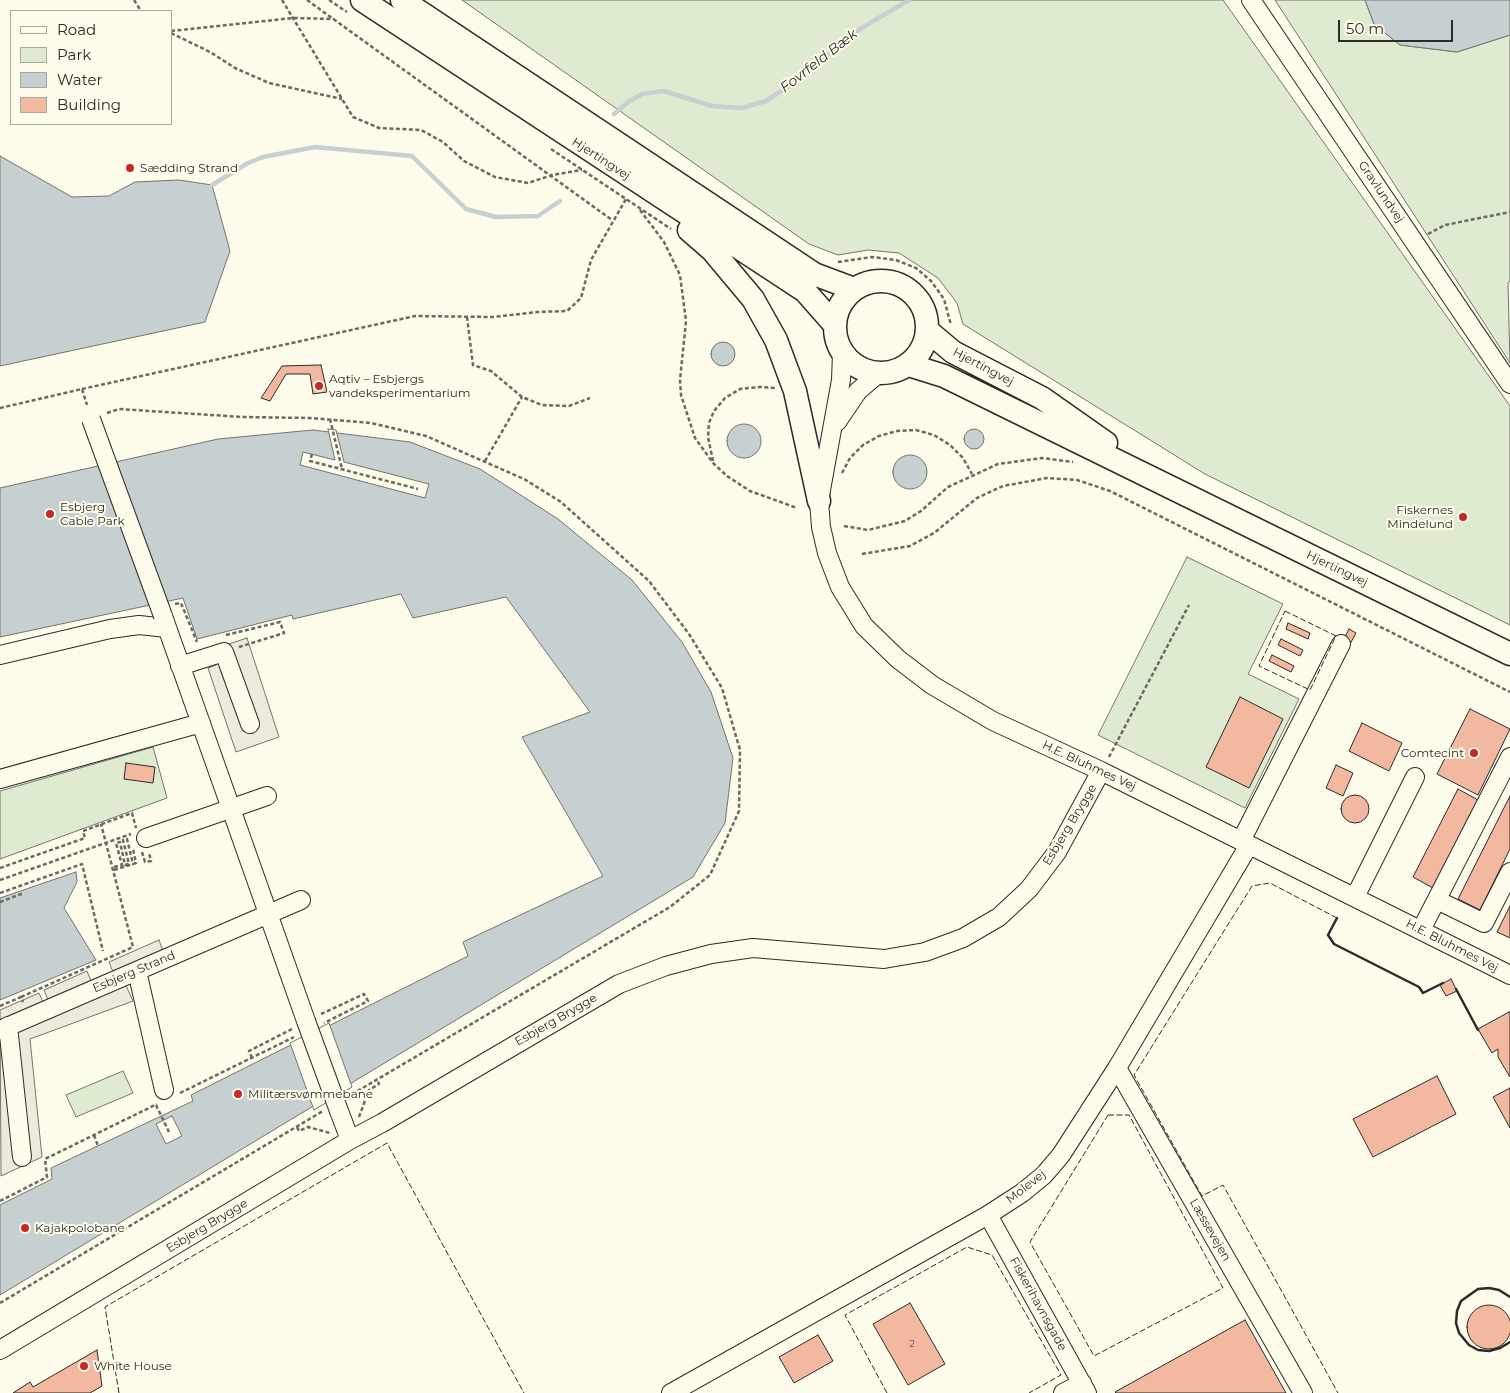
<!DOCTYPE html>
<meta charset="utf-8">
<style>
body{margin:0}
#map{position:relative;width:1510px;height:1393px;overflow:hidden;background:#fdfbea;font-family:Montserrat,sans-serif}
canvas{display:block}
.legend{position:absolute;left:10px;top:10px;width:162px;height:115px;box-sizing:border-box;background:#fdfbea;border:1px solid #a9a89e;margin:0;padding:6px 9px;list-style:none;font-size:15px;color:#2b2b2b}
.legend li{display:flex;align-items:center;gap:10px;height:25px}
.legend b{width:25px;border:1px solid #a9a89e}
.scale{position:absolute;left:1338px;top:20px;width:115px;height:22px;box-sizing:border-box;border:2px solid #2b2b2b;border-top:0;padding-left:6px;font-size:15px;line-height:18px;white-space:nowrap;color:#2b2b2b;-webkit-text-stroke:4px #fdfbea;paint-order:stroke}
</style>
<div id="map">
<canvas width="1510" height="1393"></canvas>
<ul class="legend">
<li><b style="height:6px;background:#fdfbea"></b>Road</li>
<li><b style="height:14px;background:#deebd1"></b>Park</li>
<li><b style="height:14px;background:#c7d0d0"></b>Water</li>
<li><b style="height:14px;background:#f2b8a0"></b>Building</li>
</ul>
<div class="scale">50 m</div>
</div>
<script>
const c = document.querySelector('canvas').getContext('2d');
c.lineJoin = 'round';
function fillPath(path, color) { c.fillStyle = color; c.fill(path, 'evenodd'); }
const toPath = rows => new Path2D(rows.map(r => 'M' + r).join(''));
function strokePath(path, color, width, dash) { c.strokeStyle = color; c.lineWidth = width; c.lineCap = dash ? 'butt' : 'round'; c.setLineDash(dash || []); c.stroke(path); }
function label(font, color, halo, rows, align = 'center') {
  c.font = font + ' Montserrat,sans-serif'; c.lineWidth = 4; c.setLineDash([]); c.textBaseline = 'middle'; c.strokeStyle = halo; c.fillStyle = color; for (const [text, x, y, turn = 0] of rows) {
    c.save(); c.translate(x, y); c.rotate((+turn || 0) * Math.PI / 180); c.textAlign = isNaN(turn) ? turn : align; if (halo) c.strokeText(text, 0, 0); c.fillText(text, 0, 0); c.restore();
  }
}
const green = toPath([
 [462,0,1223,0,1510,406,1510,625,1205,474,963,324,957,303,938,278,899,253,868,250,838,255,809,244,462,0],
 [1275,0,1365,0,1374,24,1400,45,1457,52,1510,35,1510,281,1508,283,1510,363,1275,0],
 [1187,557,1283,604,1248,674,1299,699,1245,808,1098,735,1187,557],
 [153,747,167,798,0,859,0,791,153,747],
 [123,1071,133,1093,76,1117,66,1095,123,1071]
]);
fillPath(green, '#deebd1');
strokePath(green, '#74746e', 1);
const parking = toPath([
 [247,638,279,737,236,752,208,668,216,665,211,650,247,638],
 [159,940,163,951,119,970,133,1001,30,1039,42,1157,1,1176,0,1010,39,993,43,1002,48,1000,44,990,87,971,91,981,113,972,109,962,159,940]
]);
fillPath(parking, '#eceadb');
strokePath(parking, '#74746e', 1);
const water = toPath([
 [1365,0,1510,0,1510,35,1457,52,1400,45,1374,24,1365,0],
 [0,156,72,197,109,196,135,182,179,180,212,185,230,251,205,322,0,366,0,156],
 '711 354a12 12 0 1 1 24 0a12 12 0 1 1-24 0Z',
 '727 441a17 17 0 1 1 34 0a17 17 0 1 1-34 0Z',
 '964 439a10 10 0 1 1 20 0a10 10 0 1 1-20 0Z',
 [313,430,410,442,480,469,558,519,632,580,682,642,711,692,733,758,725,823,693,877,0,1295,0,1205,52,1179,51,1168,193,1101,191,1095,468,956,463,942,603,876,522,737,590,712,506,597,413,618,401,594,293,619,292,615,197,639,183,598,0,637,0,488,218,439,313,430],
 '893 472a17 17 0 1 1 34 0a17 17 0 1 1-34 0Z',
 [76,872,77,882,64,908,96,960,0,1000,0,898,76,872]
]);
fillPath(water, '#c7d0d0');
strokePath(water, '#74746e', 1);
const pier = toPath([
 [328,429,336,430,344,462,429,484,425,498,300,465,303,452,335,460,328,429],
 [329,1023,352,1087,314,1110,290,1043,329,1023],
 [172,1116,182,1136,166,1144,156,1124,172,1116]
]);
fillPath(pier, '#fdfbea');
strokePath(pier, '#74746e', 1);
strokePath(toPath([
 [614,114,628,102,642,94,664,91,712,106,742,108,766,101,809,73,845,38,909,0],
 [212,185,248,163,263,157,315,147,412,156,466,209,496,217,538,216,560,201]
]), '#c7d0d0', 4.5);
const building = toPath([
 [321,365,327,392,313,394,310,374,286,374,270,401,261,398,282,366,321,365],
 [1288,623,1310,633,1308,639,1286,629,1288,623],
 [1349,629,1356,633,1350,644,1343,641,1349,629],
 [1281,639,1303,650,1300,656,1278,645,1281,639],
 [1272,655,1294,666,1291,672,1269,661,1272,655],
 [1240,697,1283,719,1249,788,1206,767,1240,697],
 [1470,709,1510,729,1478,795,1437,774,1470,709],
 [1362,723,1402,743,1389,771,1349,751,1362,723],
 [126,763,155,767,153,783,124,779,126,763],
 [1336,765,1353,773,1343,796,1326,788,1336,765],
 [1458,789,1478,800,1433,888,1413,877,1458,789],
 '1341 809a14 14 0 1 1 28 0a14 14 0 1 1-28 0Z',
 [1510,796,1510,849,1480,910,1458,899,1510,796],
 [1510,906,1510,938,1497,932,1510,906],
 [1451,979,1457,991,1446,996,1440,985,1451,979],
 [1509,1012,1510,1014,1510,1077,1498,1057,1498,1049,1492,1053,1478,1029,1509,1012],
 [1437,1076,1456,1114,1373,1157,1353,1119,1437,1076],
 [1510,1088,1510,1128,1493,1097,1510,1088],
 [910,1303,945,1364,908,1385,873,1324,910,1303],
 '1467 1327a22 22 0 1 1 44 0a22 22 0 1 1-44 0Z',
 [1245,1320,1286,1393,1116,1393,1115,1392,1245,1320],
 [818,1335,833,1361,794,1383,779,1357,818,1335],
 [97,1350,102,1386,90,1393,13,1393,30,1382,33,1387,97,1350]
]);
fillPath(building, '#f2b8a0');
strokePath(building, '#2b2b2b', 1);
const minor = toPath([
 [1251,0,1510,384],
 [842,353,841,380,819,501,821,527,827,553,840,587,864,626,898,659,932,685,993,721,1101,771,1510,975],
 [837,422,858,391,878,374],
 [163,616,306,1021],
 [0,655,110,629,139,625,167,628],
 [180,666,224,652,250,724],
 [0,779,201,723],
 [146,838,267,796],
 [1241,841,1341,644],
 [1355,897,1415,777],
 [1437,900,1484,923,1510,872],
 [1421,930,1510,757],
 [137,971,164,1090],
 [8,1026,22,1157],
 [0,1030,301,900],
 [1117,1068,1303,1393],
 [339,1111,350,1140],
 [988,1215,1087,1393],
 [0,1350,350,1140,382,1123,619,984,666,966,711,954,753,948,884,959,925,952,963,938,999,917,1029,889,1057,852,1101,771],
 [671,1393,988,1215,1022,1193,1044,1175,1061,1155,1117,1068,1249,845],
 [1063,1393,1082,1383]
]);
const major = toPath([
 [362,0,805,291,834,324],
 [402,0,814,274,854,289],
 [689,230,712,250,753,299,776,340,795,391,819,501],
 '835 327a46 46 0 1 1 92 0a46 46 0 1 1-92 0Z',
 [928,331,953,352,1042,398,1106,443],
 [909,365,944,376,1510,654]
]);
strokePath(minor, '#2b2b2b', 20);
strokePath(major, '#2b2b2b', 25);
strokePath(toPath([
 [134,0,141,11],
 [282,0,353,117,379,128,421,130,443,142,464,161,495,177,528,183,552,175,582,170],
 [307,0,612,220],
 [329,0,347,12],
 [171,31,293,18,334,19],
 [171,33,210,52,235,68,269,83,342,99],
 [551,149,671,229],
 [640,210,664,242,680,275,686,321,680,380,681,395,695,438,713,463,727,476,750,491,797,508],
 [1428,234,1445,225,1510,212],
 [838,262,872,257,896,260,916,268,931,281,944,299,951,325],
 [467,317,473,365,491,371,522,397,542,405,569,406,590,398],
 [82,389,415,316,493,317,537,312,567,311,581,298,591,260,626,199],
 [0,408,82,389,87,405],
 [107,413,119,409,242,417,310,418,371,423,426,436,524,479,561,502,649,581,689,634,722,688,740,750,739,811,710,875,670,907,349,1096],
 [330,419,342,469],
 [312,454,310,461,418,489],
 [485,461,522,397],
 [713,461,708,437,709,423,714,411,725,398,740,389,760,387,775,388],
 [842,473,850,458,863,445,879,436,897,431,916,430,934,435,950,445,963,458,972,474],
 [844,526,868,530,905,521,921,511,948,487,998,464,1042,458,1073,462],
 [862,554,910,546,934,533,977,498,1003,486,1047,478,1077,480,1110,491,1510,692],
 [175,604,181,603,197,642],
 [226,635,280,622,284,633,239,647],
 [1109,757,1189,605],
 [142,852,145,862,151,861,149,853],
 [114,867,122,865,116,843,120,842,125,865,129,864,123,840,127,839,133,864,136,863,133,849],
 [0,868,85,838,83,831,132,813,136,828],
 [114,870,133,864],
 [0,880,131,834],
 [0,893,82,864,103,951],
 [0,902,24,893],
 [21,997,133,947,101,824],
 [0,1006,21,997,23,1002],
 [321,1014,364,994,368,1001,324,1023],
 [252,1058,249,1051,292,1029],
 [180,1093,294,1037],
 [156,1105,169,1132],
 [359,1117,369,1090,379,1084,377,1079],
 [297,1127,299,1131,308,1127,330,1133],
 [94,1135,98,1146],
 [0,1201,47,1177,45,1159,157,1104],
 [0,1303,323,1111]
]), '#6a6964', 2.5, [4, 2.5]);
strokePath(minor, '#fdfbea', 18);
strokePath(major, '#fdfbea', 22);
const minorBridge = toPath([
 [91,419,163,616],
 [306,1021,339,1111]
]);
strokePath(minorBridge, '#2b2b2b', 20, []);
strokePath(minorBridge, '#fdfbea', 18);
strokePath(toPath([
 [1285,611,1336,636,1310,690,1259,666,1285,611],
 [1337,918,1270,883,1252,886,1134,1075,1202,1196,1223,1185,1338,1393],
 [1108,1115,1129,1115,1223,1288,1094,1356,1030,1242,1108,1115],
 [119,1393,105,1307,387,1143,524,1393],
 [887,1393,845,1315,967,1247,992,1255,1061,1375,1029,1393]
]), '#2b2b2b', 1, [6, 2.5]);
strokePath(toPath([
 [1337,918,1328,935,1334,944,1419,987,1423,993,1443,983],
 [1456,989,1478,1030],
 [1510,1297,1499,1290,1489,1288,1478,1289,1461,1301,1457,1311,1456,1323,1459,1333,1469,1345,1478,1350,1489,1351,1500,1348,1510,1342]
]), '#2b2b2b', 2.5);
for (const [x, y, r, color] of [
 [130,168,5,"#c62828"],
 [319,386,5,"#c62828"],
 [50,514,5,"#c62828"],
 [1463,517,5,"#c62828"],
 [1474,753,5,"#c62828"],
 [238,1094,5,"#c62828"],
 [25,1228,5,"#c62828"],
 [84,1366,5,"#c62828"]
]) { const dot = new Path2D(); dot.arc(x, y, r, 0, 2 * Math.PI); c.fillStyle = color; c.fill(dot); strokePath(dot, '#fdfbea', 2); }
label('10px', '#5d4e48', null, [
 ["2",912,1344]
]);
label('12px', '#2b2b2b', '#fdfbea', [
 ["Hjertingvej",601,159,33],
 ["Gravlundvej",1381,192,56],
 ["Hjertingvej",983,367,28],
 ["Hjertingvej",1337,569,26],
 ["H.E. Bluhmes Vej",1089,766,25],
 ["Esbjerg Brygge",1070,825,-59],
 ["H.E. Bluhmes Vej",1452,946,27],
 ["Esbjerg Strand",134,972,-23],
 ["Esbjerg Brygge",556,1020,-30],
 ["Molevej",1026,1187,-38],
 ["Esbjerg Brygge",207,1226,-31],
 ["Læssevejen",1210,1230,60],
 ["Fiskerihavnsgade",1038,1304,61]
]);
label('12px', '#2b2b2b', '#fdfbea', [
 ["Sædding Strand",140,168],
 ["Aqtiv – Esbjergs",329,379],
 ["vandeksperimentarium",329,393],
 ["Esbjerg",60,507],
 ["Cable Park",60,521],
 ["Fiskernes",1453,510,"right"],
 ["Mindelund",1453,524,"right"],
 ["Comtecint",1464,753,"right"],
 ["Militærsvømmebane",248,1094],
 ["Kajakpolobane",35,1228],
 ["White House",94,1366]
], 'left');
label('italic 14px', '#2b2b2b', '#fdfbea', [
 ["Fovrfeld Bæk",819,61,-38]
]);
</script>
